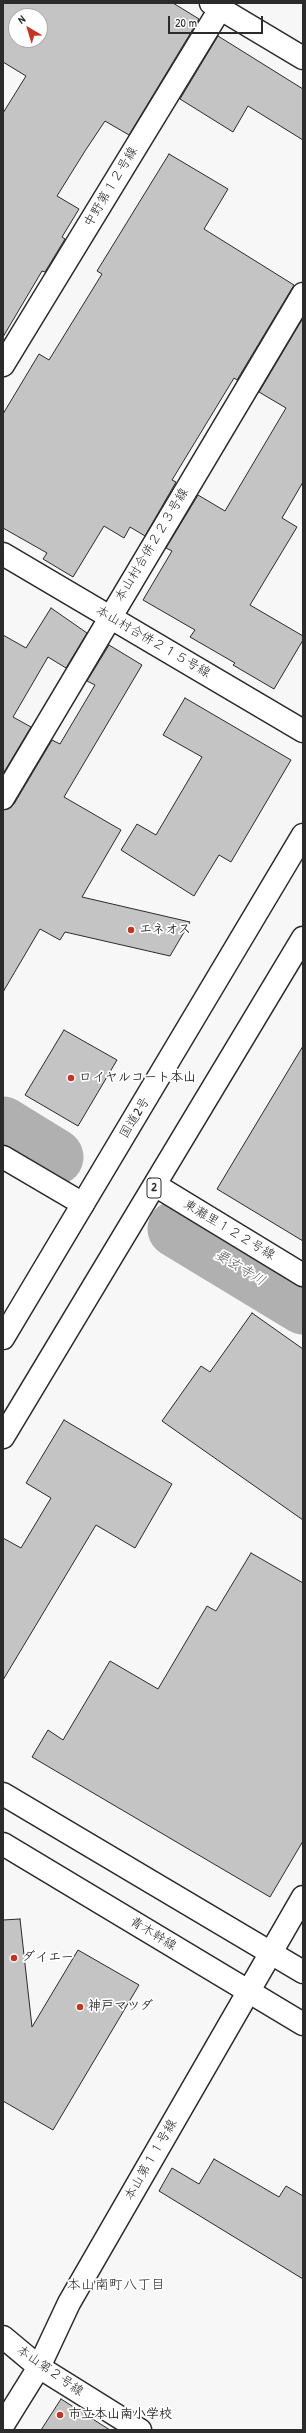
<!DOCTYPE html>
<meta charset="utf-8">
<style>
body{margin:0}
#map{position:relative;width:306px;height:2433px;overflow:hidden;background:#f7f7f7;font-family:"Patrick Hand",sans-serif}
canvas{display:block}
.frame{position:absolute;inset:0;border:4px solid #2b2b2b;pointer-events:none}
.north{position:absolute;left:8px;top:8px;width:40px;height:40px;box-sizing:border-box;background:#fff;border:1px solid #aaa;border-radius:50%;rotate:322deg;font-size:11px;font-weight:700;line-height:16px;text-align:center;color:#2b2b2b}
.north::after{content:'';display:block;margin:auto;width:14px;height:18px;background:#c8321e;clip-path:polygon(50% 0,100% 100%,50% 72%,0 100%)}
.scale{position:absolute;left:168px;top:16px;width:95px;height:18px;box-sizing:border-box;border:2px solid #2b2b2b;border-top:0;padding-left:5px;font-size:12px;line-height:14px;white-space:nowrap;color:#2b2b2b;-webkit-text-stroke:3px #fff;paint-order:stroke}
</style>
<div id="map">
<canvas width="306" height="2433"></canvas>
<div class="frame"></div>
<div class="north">N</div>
<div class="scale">20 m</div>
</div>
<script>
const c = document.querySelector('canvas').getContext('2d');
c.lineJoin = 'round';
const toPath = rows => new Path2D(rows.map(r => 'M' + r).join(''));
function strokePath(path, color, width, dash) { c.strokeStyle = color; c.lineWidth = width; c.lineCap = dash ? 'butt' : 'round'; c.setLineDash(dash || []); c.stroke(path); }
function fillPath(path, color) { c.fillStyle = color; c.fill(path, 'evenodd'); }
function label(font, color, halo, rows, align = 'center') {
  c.font = font + ' "Patrick Hand","Klee One",sans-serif'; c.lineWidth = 3.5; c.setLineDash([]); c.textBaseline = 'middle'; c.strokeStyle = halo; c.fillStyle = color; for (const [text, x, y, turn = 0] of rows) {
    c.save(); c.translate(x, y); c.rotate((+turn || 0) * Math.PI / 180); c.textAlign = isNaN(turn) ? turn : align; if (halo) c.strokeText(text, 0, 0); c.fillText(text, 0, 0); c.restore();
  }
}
strokePath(toPath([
 [3,1125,55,1157],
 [176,1229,303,1306]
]), '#b0b0b0', 57);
const building = toPath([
 [3,3,173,3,199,19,129,135,105,121,85,151,57,196,79,209,62,237,65,239,45,272,42,271,3,337,3,113,26,76,3,62,3,3],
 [16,16,40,16,40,40,16,40,16,16],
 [218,36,303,89,303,140,248,106,233,132,180,99,218,36],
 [169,154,228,189,204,229,294,285,237,380,234,378,172,480,176,482,145,536,130,527,124,538,104,526,73,577,43,559,47,553,3,528,3,414,39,354,49,360,102,274,97,271,169,154],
 [303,318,303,482,282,518,297,527,250,605,303,636,303,640,274,689,233,665,235,663,190,637,195,630,143,600,172,551,166,548,198,495,225,511,286,408,259,392,303,318],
 [51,608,87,633,66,668,48,657,13,717,31,727,3,774,3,635,26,648,51,608],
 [109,645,142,665,64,797,121,830,82,897,190,922,170,956,65,932,60,940,40,929,3,992,3,810,14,804,52,740,60,744,95,685,87,681,109,645],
 [185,698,291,760,231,862,219,855,194,896,121,850,137,824,156,835,202,757,163,735,185,698],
 [64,1030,117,1060,78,1126,25,1095,64,1030],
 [303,1046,303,1241,217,1189,303,1046],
 [252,1313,303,1349,303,1520,162,1421,201,1366,210,1372,252,1313],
 [64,1420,172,1484,135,1548,96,1525,3,1680,3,1538,21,1548,51,1498,26,1483,64,1420],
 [251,1553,303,1583,303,1841,270,1897,32,1757,48,1730,63,1740,110,1661,158,1689,207,1606,216,1611,251,1553],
 [20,1919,32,2027,78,1950,139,1985,53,2130,3,2101,3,1920,20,1919],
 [214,2159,279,2197,286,2186,303,2196,303,2279,159,2191,172,2168,199,2184,214,2159],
 [61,2399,110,2430,41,2430,61,2399]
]);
fillPath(building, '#c4c4c4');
strokePath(building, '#2b2b2b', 1);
const minor = toPath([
 [211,3,303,58],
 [3,365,220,9],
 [3,554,303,731],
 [3,798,303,294],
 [3,1157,83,1204],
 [155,1185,303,1275],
 [3,2337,39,2367,140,2430],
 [3,2425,39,2367,69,2303,303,1897]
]);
const tertiary = toPath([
 [3,1794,303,1972],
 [3,1844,303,2024]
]);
const trunk = toPath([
 [3,1338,303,835],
 [3,1437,303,938]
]);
strokePath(minor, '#2b2b2b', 25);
strokePath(tertiary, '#2b2b2b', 25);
strokePath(trunk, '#2b2b2b', 25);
strokePath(minor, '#fff', 22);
strokePath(tertiary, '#fff', 22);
strokePath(trunk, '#fff', 22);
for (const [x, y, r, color] of [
 [131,930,4,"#c8321e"],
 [71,1078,4,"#c8321e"],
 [14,1958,4,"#c8321e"],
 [80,2007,4,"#c8321e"],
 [60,2415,4,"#c8321e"]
]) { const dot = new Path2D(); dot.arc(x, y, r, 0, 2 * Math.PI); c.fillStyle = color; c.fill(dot); strokePath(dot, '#fff', 1.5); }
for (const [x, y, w] of [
 [154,1188,14]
]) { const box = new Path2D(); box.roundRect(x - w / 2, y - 10, w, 20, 3); c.fillStyle = '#fff'; c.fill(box); strokePath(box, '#2b2b2b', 1); }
label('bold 12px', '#2b2b2b', null, [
 ["2",154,1188]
]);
label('13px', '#2b2b2b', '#fff', [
 ["中野第１２号線",111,187,-59],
 ["本山村合併２２３号線",152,545,-59],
 ["本山村合併２１５号線",153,642,30],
 ["国道2号",135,1118,-59],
 ["東灘里１２２号線",229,1230,31],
 ["青木幹線",153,1934,31],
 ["本山第１１号線",151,2160,-60],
 ["本山第２号線",50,2371,35]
]);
label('bold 13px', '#2b2b2b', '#fff', [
 ["エネオス",139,930],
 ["ロイヤルコート本山",79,1078],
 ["ダイエー",22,1958],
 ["神戸マツダ",88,2007],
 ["市立本山南小学校",68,2415]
], 'left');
label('italic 14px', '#5a5a5a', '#fff', [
 ["要玄寺川",240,1268,31]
]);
label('14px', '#2b2b2b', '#fff', [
 ["本山南町八丁目",116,2285]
]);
</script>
